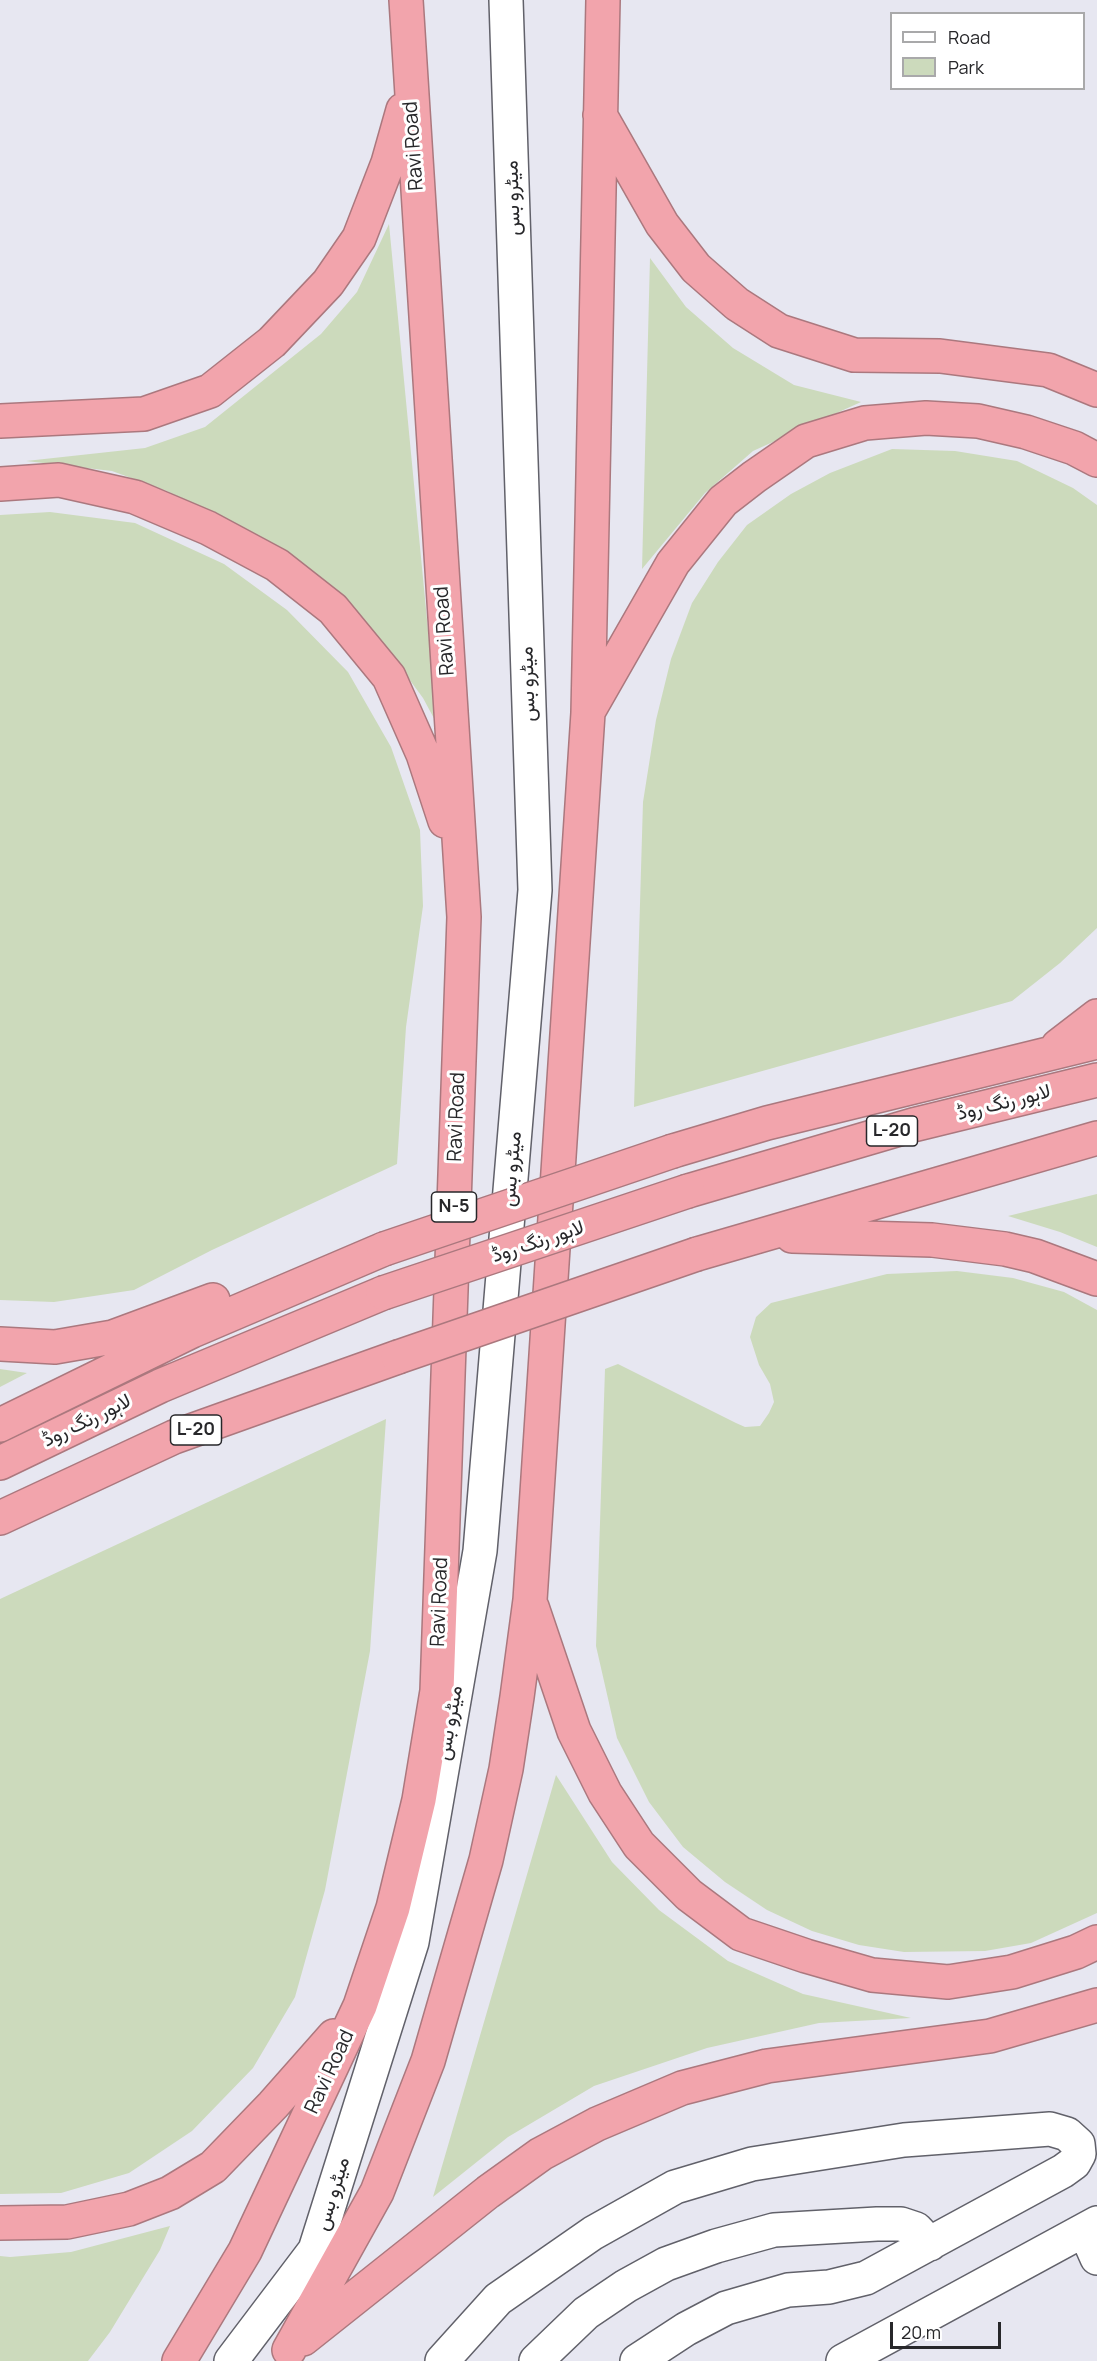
<!DOCTYPE html>
<meta charset="utf-8">
<style>
body{margin:0}
#map{position:relative;width:1097px;height:2361px;overflow:hidden;background:#e7e7f1;font-family:Manrope,sans-serif}
canvas{display:block}
.legend{position:absolute;left:890px;top:12px;width:195px;height:78px;box-sizing:border-box;background:#fff;border:2px solid #a9a9aa;margin:0;padding:8px 10px;list-style:none;font-size:18px;color:#27272a}
.legend li{display:flex;align-items:center;gap:12px;height:30px}
.legend b{width:30px;border:2px solid #a9a9aa}
.scale{position:absolute;left:890px;top:2322px;width:111px;height:27px;box-sizing:border-box;border:3px solid #27272a;border-top:0;padding-left:8px;font-size:18px;line-height:21px;white-space:nowrap;color:#27272a;-webkit-text-stroke:4px #fff;paint-order:stroke}
</style>
<div id="map">
<canvas width="1097" height="2361"></canvas>
<ul class="legend">
<li><b style="height:8px;background:#fff"></b>Road</li>
<li><b style="height:16px;background:#ccdabc"></b>Park</li>
</ul>
<div class="scale">20 m</div>
</div>
<script>
const c = document.querySelector('canvas').getContext('2d');
c.lineJoin = 'round';
function fillPath(path, color) { c.fillStyle = color; c.fill(path, 'evenodd'); }
const toPath = rows => new Path2D(rows.map(r => 'M' + r).join(''));
function strokePath(path, color, width, dash) { c.strokeStyle = color; c.lineWidth = width; c.lineCap = dash ? 'butt' : 'round'; c.setLineDash(dash || []); c.stroke(path); }
function label(font, color, halo, rows, align = 'center') {
  c.font = font + ' Manrope,Vazirmatn,sans-serif'; c.lineWidth = 6; c.setLineDash([]); c.textBaseline = 'middle'; c.strokeStyle = halo; c.fillStyle = color; for (const [text, x, y, turn = 0] of rows) {
    c.save(); c.translate(x, y); c.rotate((+turn || 0) * Math.PI / 180); c.textAlign = isNaN(turn) ? turn : align; if (halo) c.strokeText(text, 0, 0); c.fillText(text, 0, 0); c.restore();
  }
}
fillPath(toPath([
 [389,224,437,724,423,698,373,630,308,573,239,528,167,491,112,471,26,461,145,448,205,427,321,334,357,292],
 [650,258,686,307,733,348,794,385,861,402,753,451,705,493,642,569],
 [892,449,955,451,1017,461,1073,488,1097,505,1097,928,1060,963,1012,1001,634,1107,643,802,656,720,671,659,692,603,718,562,747,525,791,494,830,473],
 [50,512,135,523,224,564,287,610,348,672,391,747,420,830,423,906,406,1027,397,1164,212,1250,134,1290,54,1302,0,1300,0,515],
 [1097,1194,1097,1247,1060,1232,1008,1216],
 [957,1271,1013,1278,1064,1292,1097,1310,1097,1913,1031,1943,985,1951,904,1952,859,1945,812,1931,767,1910,725,1882,683,1847,649,1802,617,1738,596,1646,605,1369,618,1364,736,1423,745,1427,760,1426,769,1413,774,1402,770,1384,759,1365,750,1337,756,1317,771,1303,887,1274],
 [0,1369,27,1373,0,1387],
 [386,1419,370,1651,325,1890,295,1997,253,2068,192,2131,129,2173,61,2193,0,2194,0,1599],
 [556,1775,612,1862,659,1910,728,1961,803,1994,911,2018,819,2023,707,2048,594,2086,508,2137,433,2197],
 [170,2226,160,2250,110,2332,88,2361,0,2361,0,2256,10,2257,71,2252]
]), '#ccdabc');
const minor = toPath([
 [1085,2231,1097,2258],
 [231,2361,315,2250,412,1942,480,1551,535,890,506,0],
 [442,2361,498,2299,593,2233,675,2187,752,2164,904,2140,1050,2129,1067,2134,1078,2144,1079,2154,1074,2163,1063,2171,866,2278,829,2287,788,2290,726,2308,686,2329,637,2361],
 [536,2361,586,2313,626,2286,666,2264,716,2246,774,2230,877,2224,901,2224,916,2229,930,2244],
 [843,2361,1097,2223]
]);
const highway = toPath([
 [600,115,662,224,696,268,737,304,779,331,854,355,940,356,1048,370,1097,390],
 [0,421,144,414,210,391,272,342,328,283,359,238,388,163,403,110],
 [0,484,59,480,135,497,208,528,277,565,333,609,389,677,423,754,445,821],
 [589,710,673,563,723,501,754,477,806,441,865,423,926,418,978,421,1026,432,1074,448,1097,460],
 [1058,1046,1097,1016],
 [673,1151,767,1123,1097,1042],
 [688,1191,913,1125,1097,1080],
 [792,1236,932,1240,1005,1249,1035,1256,1097,1279],
 [697,1254,1097,1138],
 [0,1344,55,1347,113,1337,213,1300],
 [0,1425,192,1331,384,1249],
 [0,1463,160,1386,383,1293],
 [0,1518,174,1437,398,1357],
 [532,1607,574,1731,605,1793,639,1845,689,1895,741,1934,806,1956,872,1975,948,1982,1012,1972,1076,1952,1097,1942],
 [0,2223,67,2222,129,2209,170,2193,213,2167,273,2105,334,2036],
 [303,2339,488,2192,541,2154,597,2124,682,2088,767,2066,990,2036,1097,2005],
 [289,2350,377,2192,428,2061,486,1860,506,1769,517,1697,530,1600,588,713,603,0],
 [179,2361,245,2251,360,2006,393,1908,419,1800,437,1691,464,917,406,0]
]);
strokePath(minor, '#61616a', 36);
strokePath(highway, '#ab787e', 36);
strokePath(minor, '#fff', 33);
strokePath(highway, '#f2a4ac', 33);
const highwayBridge = toPath([
 [384,1249,673,1151],
 [383,1293,688,1191],
 [398,1357,697,1254]
]);
strokePath(highwayBridge, '#ab787e', 36, []);
strokePath(highwayBridge, '#f2a4ac', 33);
for (const [x, y, w] of [
 [892,1131,51],
 [454,1207,45],
 [196,1430,51]
]) { const box = new Path2D(); box.roundRect(x - w / 2, y - 15, w, 30, 4.5); c.fillStyle = '#fff'; c.fill(box); strokePath(box, '#27272a', 1.5); }
label('bold 18px', '#27272a', null, [
 ["L-20",892,1131],
 ["N-5",454,1207],
 ["L-20",196,1430]
]);
label('20px', '#27272a', '#fff', [
 ["Ravi Road",414,146,-94],
 ["میٹرو بس",513,198,-92],
 ["Ravi Road",445,631,-94],
 ["میٹرو بس",528,684,-92],
 ["لاہور رنگ روڈ",1004,1103,-14],
 ["Ravi Road",457,1117,-88],
 ["میٹرو بس",512,1169,-85],
 ["لاہور رنگ روڈ",538,1242,-18],
 ["لاہور رنگ روڈ",87,1421,-26],
 ["Ravi Road",440,1602,-88],
 ["میٹرو بس",450,1723,-80],
 ["Ravi Road",330,2072,-65],
 ["میٹرو بس",333,2194,-73]
]);
</script>
